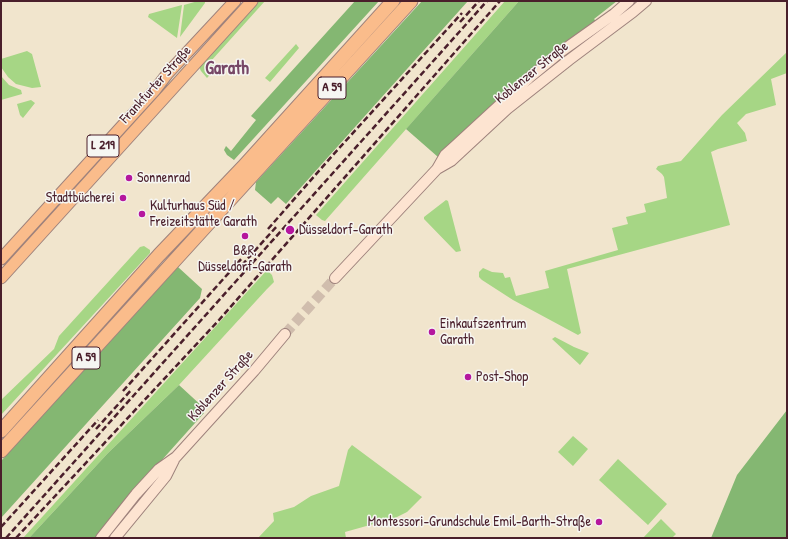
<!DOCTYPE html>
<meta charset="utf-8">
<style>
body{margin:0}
#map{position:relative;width:788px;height:539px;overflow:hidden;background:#f1e5cd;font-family:"Patrick Hand",sans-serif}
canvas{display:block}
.frame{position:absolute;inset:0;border:2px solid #4a1f2b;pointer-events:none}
</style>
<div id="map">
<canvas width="788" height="539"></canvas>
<div class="frame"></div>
</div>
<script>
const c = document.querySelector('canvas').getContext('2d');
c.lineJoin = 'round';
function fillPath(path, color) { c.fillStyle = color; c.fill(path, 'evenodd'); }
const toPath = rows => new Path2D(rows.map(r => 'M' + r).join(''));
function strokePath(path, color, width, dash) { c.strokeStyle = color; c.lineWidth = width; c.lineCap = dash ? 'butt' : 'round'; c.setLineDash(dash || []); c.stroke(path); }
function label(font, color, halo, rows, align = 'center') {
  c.font = font + ' "Patrick Hand",sans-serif'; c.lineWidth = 3; c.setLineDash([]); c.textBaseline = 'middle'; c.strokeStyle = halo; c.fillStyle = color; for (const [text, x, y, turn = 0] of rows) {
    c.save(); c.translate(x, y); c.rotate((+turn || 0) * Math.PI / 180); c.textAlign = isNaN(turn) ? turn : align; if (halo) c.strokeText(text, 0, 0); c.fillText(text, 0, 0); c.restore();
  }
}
fillPath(toPath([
 [198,1,205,1,205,3,180,37,184,5],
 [257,1,265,1,211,61,217,67,207,78,201,71,199,67],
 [505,1,519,1,325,221,322,220,316,215],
 [182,5,177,38,148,17,149,14],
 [296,44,299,48,270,82,265,78],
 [27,51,32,54,41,87,32,88,16,84,8,77,1,67,1,59],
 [787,52,787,73,771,79,776,105,746,114,737,123,745,133,747,141,718,149,711,152,730,225,567,269,581,333,578,335,513,300,482,280,479,277,479,272,483,268,492,272,503,273,505,278,510,277,516,296,549,288,545,271,618,250,612,228,628,224,626,217,646,212,644,204,667,198,664,177,662,174,656,169,658,166,681,161,722,115],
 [1,76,9,85,21,90,22,94,1,100],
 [31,100,35,103,23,118,20,115,17,104],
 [446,200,448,201,461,251,456,252,424,219,424,217],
 [144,246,150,250,150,253,1,415,1,400,54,349,59,336,140,247],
 [267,270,272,275,274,282,267,289,179,385,108,453,29,538,23,538],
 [555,337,574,347,589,353,580,365,552,339],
 [573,436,588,449,573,466,558,452],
 [352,445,422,497,407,512,395,518,345,532,346,538,258,538,274,521,273,513,294,507,311,496,339,486,348,450],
 [618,459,667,504,648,525,599,480],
 [661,519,676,534,672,538,643,538]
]), '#a6d685');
fillPath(toPath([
 [355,1,379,1,234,160,227,155,224,150,226,146,231,151,256,120,251,116],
 [422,1,468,1,286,204,278,197,271,204,255,190,256,182],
 [519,1,617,1,594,19,596,21,528,73,470,125,438,157,406,129],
 [178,267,202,289,200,298,1,518,1,461],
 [179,385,204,408,204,413,127,499,95,538,29,538,108,453],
 [787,410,787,538,711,538,737,475]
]), '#84b772');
strokePath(toPath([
 [285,334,335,278]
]), '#d0bdad', 10, [10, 5]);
const secondary = toPath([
 [437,169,451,161,507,109,569,60,633,12,646,1],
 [335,278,437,169,445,155,455,146,529,78,562,51,614,14,629,1],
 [101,538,136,494,159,469,176,457,254,371,285,334],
 [115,538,166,476,174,460]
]);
const primary = toPath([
 [1,259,155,90,168,73,235,1],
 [1,278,252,1]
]);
const highway = toPath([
 [1,431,159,255,243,167,393,1],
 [1,451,411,1]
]);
strokePath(secondary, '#9e827c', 12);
strokePath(primary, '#9e827c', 13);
strokePath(highway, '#9e827c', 15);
strokePath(secondary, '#fde4d1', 10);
strokePath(primary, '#fabc8b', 11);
strokePath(highway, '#fabc8b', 13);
strokePath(toPath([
 [460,22,479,1],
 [268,229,332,156,462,13],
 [242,265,277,226],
 [123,391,243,257],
 [96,429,132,389],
 [1,527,98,420],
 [6,538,487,1],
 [16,538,219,320,500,1]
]), '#4a1f2b', 2.5, [6, 3]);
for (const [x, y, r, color] of [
 [129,178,4,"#b5179e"],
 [123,198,4,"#b5179e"],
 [142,214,4,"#b5179e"],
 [290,230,5,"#b5179e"],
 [245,236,4,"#b5179e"],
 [432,332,4,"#b5179e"],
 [468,377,4,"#b5179e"],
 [599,522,4,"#b5179e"]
]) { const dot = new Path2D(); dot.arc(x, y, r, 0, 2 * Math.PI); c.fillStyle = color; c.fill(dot); strokePath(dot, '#f6f6f2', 1.5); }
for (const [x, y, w] of [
 [332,88,28],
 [103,146,32],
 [86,358,28]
]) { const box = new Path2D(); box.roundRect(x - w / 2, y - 11, w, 22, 3); c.fillStyle = '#f6f6f2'; c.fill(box); strokePath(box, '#4a1f2b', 1); }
label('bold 13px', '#4a1f2b', null, [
 ["A 59",332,88],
 ["L 219",103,146],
 ["A 59",86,358]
]);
label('14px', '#4a1f2b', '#f6f6f2', [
 ["Koblenzer Straße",532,73,-39],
 ["Frankfurter Straße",156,85,-48],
 ["Koblenzer Straße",221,386,-48]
]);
label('14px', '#4a1f2b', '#f6f6f2', [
 ["Sonnenrad",137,178],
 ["Stadtbücherei",115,198,"right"],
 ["Kulturhaus Süd /",150,206],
 ["Freizeitstätte Garath",150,222],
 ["Düsseldorf-Garath",299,230],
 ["B&R,",245,251,"center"],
 ["Düsseldorf-Garath",245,267,"center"],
 ["Einkaufszentrum",440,324],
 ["Garath",440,340],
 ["Post-Shop",476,377],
 ["Montessori-Grundschule Emil-Barth-Straße",591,522,"right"]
], 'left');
label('bold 18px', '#774766', '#f6f6f2', [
 ["Garath",227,69]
]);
</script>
